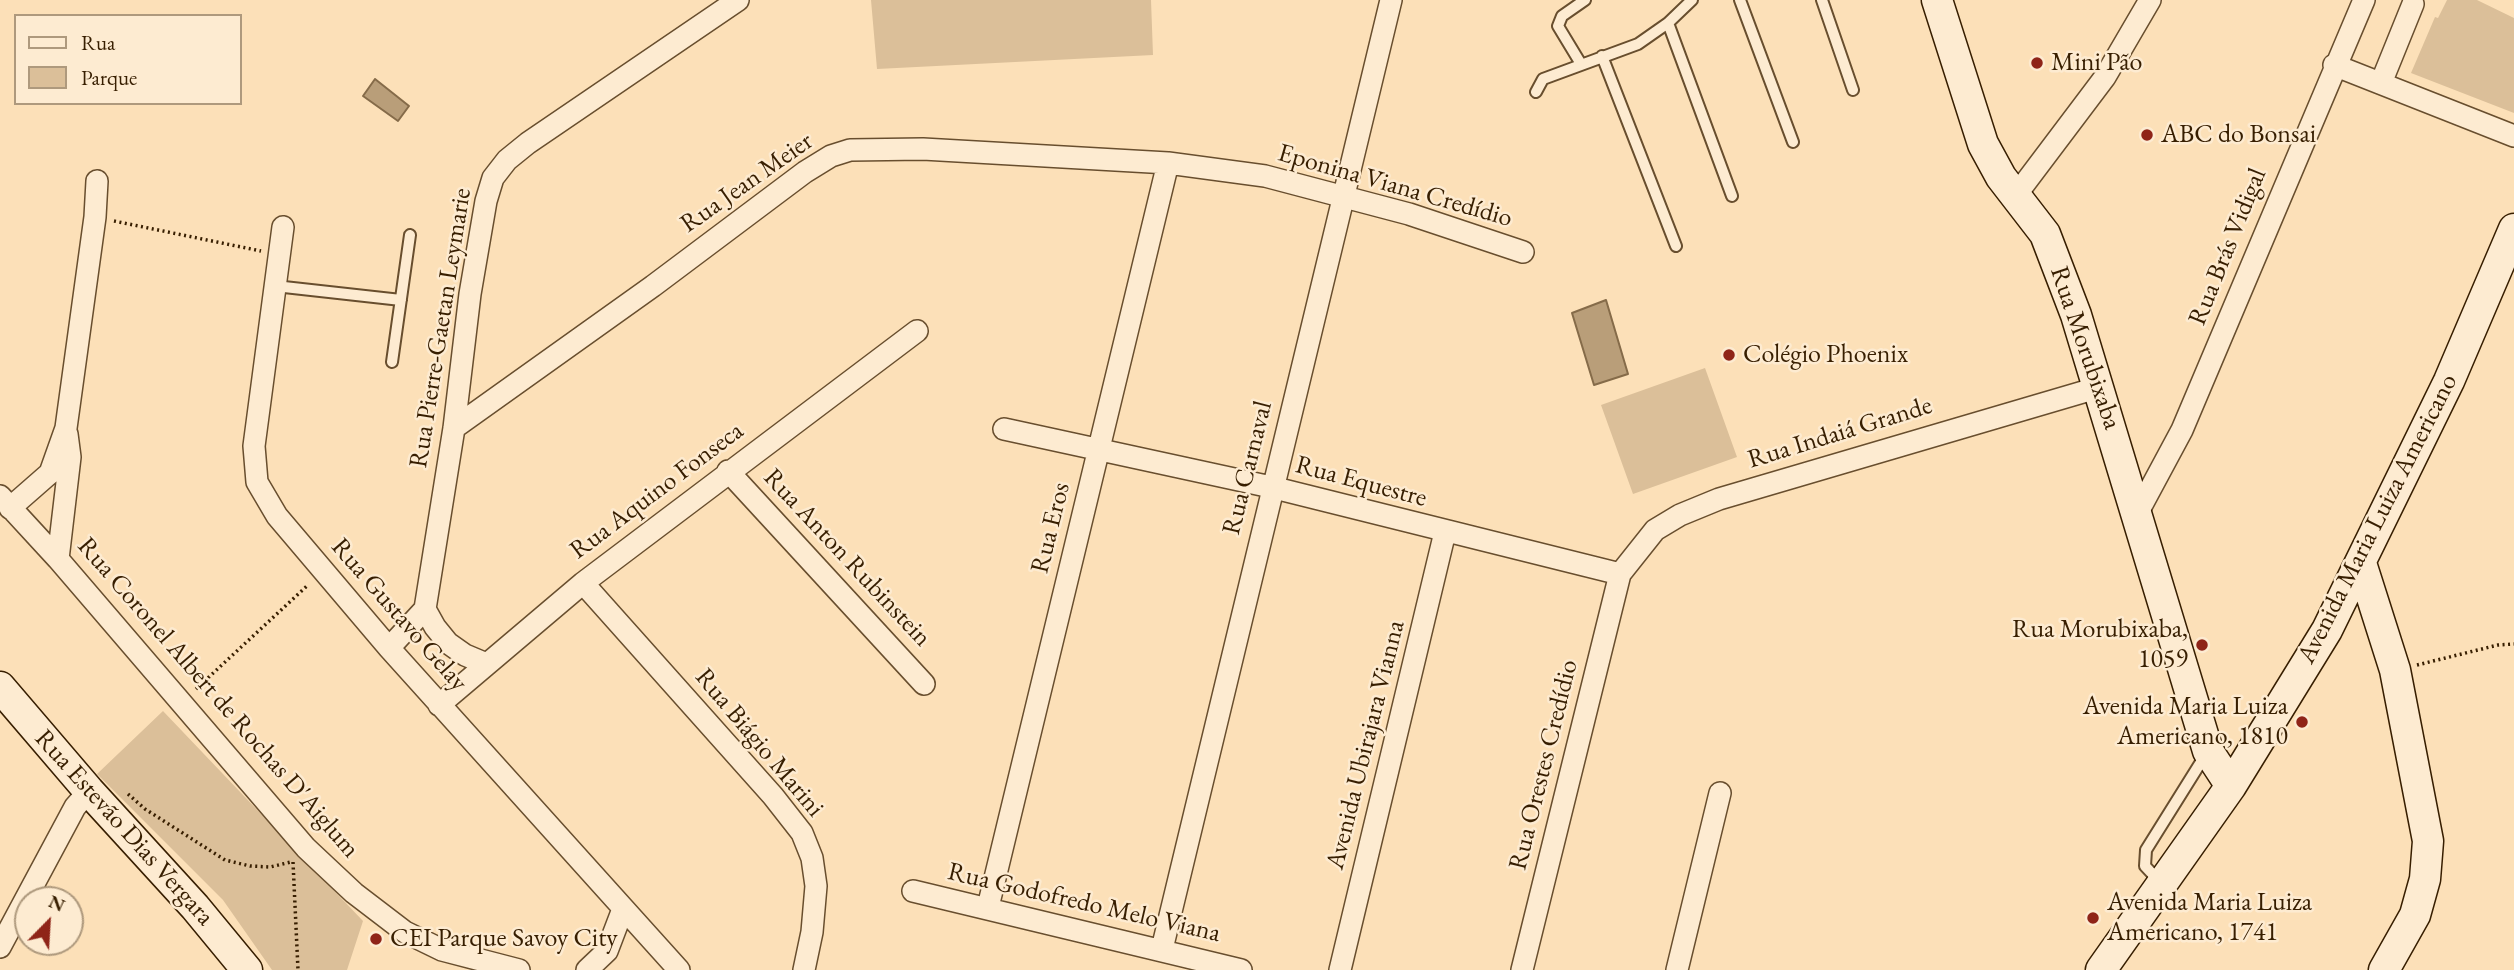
<!DOCTYPE html>
<meta charset="utf-8">
<style>
body{margin:0}
#map{position:relative;width:2514px;height:970px;overflow:hidden;background:#fce0b8;font-family:"EB Garamond",serif}
canvas{display:block}
.legend{position:absolute;left:14px;top:14px;width:228px;height:91px;box-sizing:border-box;background:#fdebd1;border:2px solid #ae997d;margin:0;padding:9px 12px;list-style:none;font-size:21px;color:#371e00}
.legend li{display:flex;align-items:center;gap:14px;height:35px}
.legend b{width:35px;border:2px solid #ae997d}
.north{position:absolute;left:14px;top:886px;width:70px;height:70px;box-sizing:border-box;background:#fdebd1;border:2px solid #ae997d;border-radius:50%;rotate:24deg;font-size:19px;font-weight:700;line-height:28px;text-align:center;color:#371e00}
.north::after{content:'';display:block;margin:auto;width:24px;height:32px;background:#8f2418;clip-path:polygon(50% 0,100% 100%,50% 72%,0 100%)}
</style>
<div id="map">
<canvas width="2514" height="970"></canvas>
<ul class="legend">
<li><b style="height:9px;background:#fdebd1"></b>Rua</li>
<li><b style="height:19px;background:#dbbf99"></b>Parque</li>
</ul>
<div class="north">N</div>
</div>
<script>
const c = document.querySelector('canvas').getContext('2d');
c.lineJoin = 'round';
function fillPath(path, color) { c.fillStyle = color; c.fill(path, 'evenodd'); }
const toPath = rows => new Path2D(rows.map(r => 'M' + r).join(''));
function strokePath(path, color, width, dash) { c.strokeStyle = color; c.lineWidth = width; c.lineCap = dash ? 'butt' : 'round'; c.setLineDash(dash || []); c.stroke(path); }
function label(font, color, halo, rows, align = 'center') {
  c.font = font + ' "EB Garamond",serif'; c.lineWidth = 5; c.setLineDash([]); c.textBaseline = 'middle'; c.strokeStyle = halo; c.fillStyle = color; for (const [text, x, y, turn = 0] of rows) {
    c.save(); c.translate(x, y); c.rotate((+turn || 0) * Math.PI / 180); c.textAlign = isNaN(turn) ? turn : align; if (halo) c.strokeText(text, 0, 0); c.fillText(text, 0, 0); c.restore();
  }
}
fillPath(toPath([
 [871,0,1151,0,1153,55,877,69],
 [2447,0,2477,0,2514,18,2514,113,2411,73,2435,17,2438,18],
 [1705,368,1737,457,1633,494,1601,405],
 [163,711,363,921,347,970,272,970,223,900,97,774]
]), '#dbbf99');
const water = toPath([
 [375,79,409,106,398,121,363,96,375,79],
 [1606,300,1628,374,1594,385,1572,313,1606,300]
]);
fillPath(water, '#b99e79');
strokePath(water, '#856b49', 2);
const lane = toPath([
 [1740,0,1793,142],
 [1822,0,1853,90],
 [1668,23,1732,196],
 [1602,56,1676,246],
 [1581,64,1558,26,1562,16,1585,0],
 [1536,92,1543,79,1638,44,1668,23,1692,0],
 [275,286,401,300],
 [392,362,410,235],
 [2160,882,2145,866,2146,850,2206,754]
]);
const street = toPath([
 [2334,65,2514,136],
 [2381,83,2413,4],
 [2016,195,2105,77,2150,0],
 [283,227,254,446,257,482,277,516,389,648,679,970],
 [454,428,653,286,805,172,831,156,850,150,923,149,1168,163,1265,176,1409,214,1523,252],
 [1004,429,1271,487,1620,574],
 [728,471,924,684],
 [0,496,58,559,306,848,354,893,405,932,442,950,519,970],
 [10,508,50,473,66,428,95,217,97,181],
 [2138,512,2182,430,2364,0],
 [58,559,70,457,67,434],
 [583,583,773,796,802,833,812,858,816,886,812,932,804,970],
 [425,609,435,627,448,643,465,655,484,663],
 [389,648,425,609,454,428,470,294,486,201,493,178,507,160,528,143,738,0],
 [439,705,583,583,917,331],
 [913,891,1241,970],
 [988,907,1168,163],
 [0,947,75,807,89,791],
 [1162,949,1391,0],
 [587,970,607,951,623,909],
 [1340,970,1445,532],
 [1522,970,1620,574,1655,530,1680,515,1719,499,2100,387],
 [1677,970,1720,793]
]);
const secondary = toPath([
 [1937,0,1983,144,2001,177,2045,234,2076,315,2208,751,2231,786],
 [2361,563,2395,670,2428,841,2425,879,2415,915,2384,970],
 [0,687,89,791,195,907,247,970],
 [2101,970,2231,786,2327,630,2449,381,2514,229]
]);
strokePath(lane, '#684e2e', 14);
strokePath(street, '#684e2e', 24);
strokePath(secondary, '#371e00', 33);
strokePath(toPath([
 [114,221,261,251],
 [2417,665,2498,645,2514,644],
 [196,689,308,585],
 [128,794,145,809,225,860,250,866,270,867,291,862],
 [293,862,298,970]
]), '#371e00', 3.5, [2, 3.5]);
strokePath(lane, '#fdebd1', 10);
strokePath(street, '#fdebd1', 21);
strokePath(secondary, '#fdebd1', 30);
for (const [x, y, r, color] of [
 [2037,63,7,"#8f2418"],
 [2147,135,7,"#8f2418"],
 [1729,355,7,"#8f2418"],
 [2202,645,7,"#8f2418"],
 [2302,722,7,"#8f2418"],
 [2093,918,7,"#8f2418"],
 [376,939,7,"#8f2418"]
]) { const dot = new Path2D(); dot.arc(x, y, r, 0, 2 * Math.PI); c.fillStyle = color; c.fill(dot); strokePath(dot, '#fdebd1', 2.5); }
label('26px', '#371e00', '#fdebd1', [
 ["Mini Pão",2051,63],
 ["ABC do Bonsai",2161,135],
 ["Colégio Phoenix",1743,355],
 ["Rua Morubixaba,",2188,630,"right"],
 ["1059",2188,660,"right"],
 ["Avenida Maria Luiza",2288,707,"right"],
 ["Americano, 1810",2288,737,"right"],
 ["Avenida Maria Luiza",2107,903],
 ["Americano, 1741",2107,933],
 ["CEI Parque Savoy City",390,939]
], 'left');
label('26px', '#371e00', '#fdebd1', [
 ["Rua Jean Meier",747,183,-35],
 ["Eponina Viana Credídio",1395,186,16],
 ["Rua Brás Vidigal",2228,247,-68],
 ["Rua Pierre-Gaetan Leymarie",441,328,-81],
 ["Rua Morubixaba",2085,348,71],
 ["Rua Indaiá Grande",1840,433,-17],
 ["Rua Carnaval",1248,468,-76],
 ["Rua Equestre",1361,482,15],
 ["Rua Aquino Fonseca",657,491,-37],
 ["Avenida Maria Luiza Americano",2378,519,-63],
 ["Rua Eros",1051,528,-76],
 ["Rua Anton Rubinstein",847,558,47],
 ["Rua Gustavo Gelay",399,615,49],
 ["Rua Coronel Albert de Rochas D'Aiglum",218,698,49],
 ["Rua Biágio Marini",759,743,50],
 ["Avenida Ubirajara Vianna",1366,745,-76],
 ["Rua Orestes Credídio",1544,765,-76],
 ["Rua Estevão Dias Vergara",124,828,48],
 ["Rua Godofredo Melo Viana",1084,903,13]
]);
</script>
